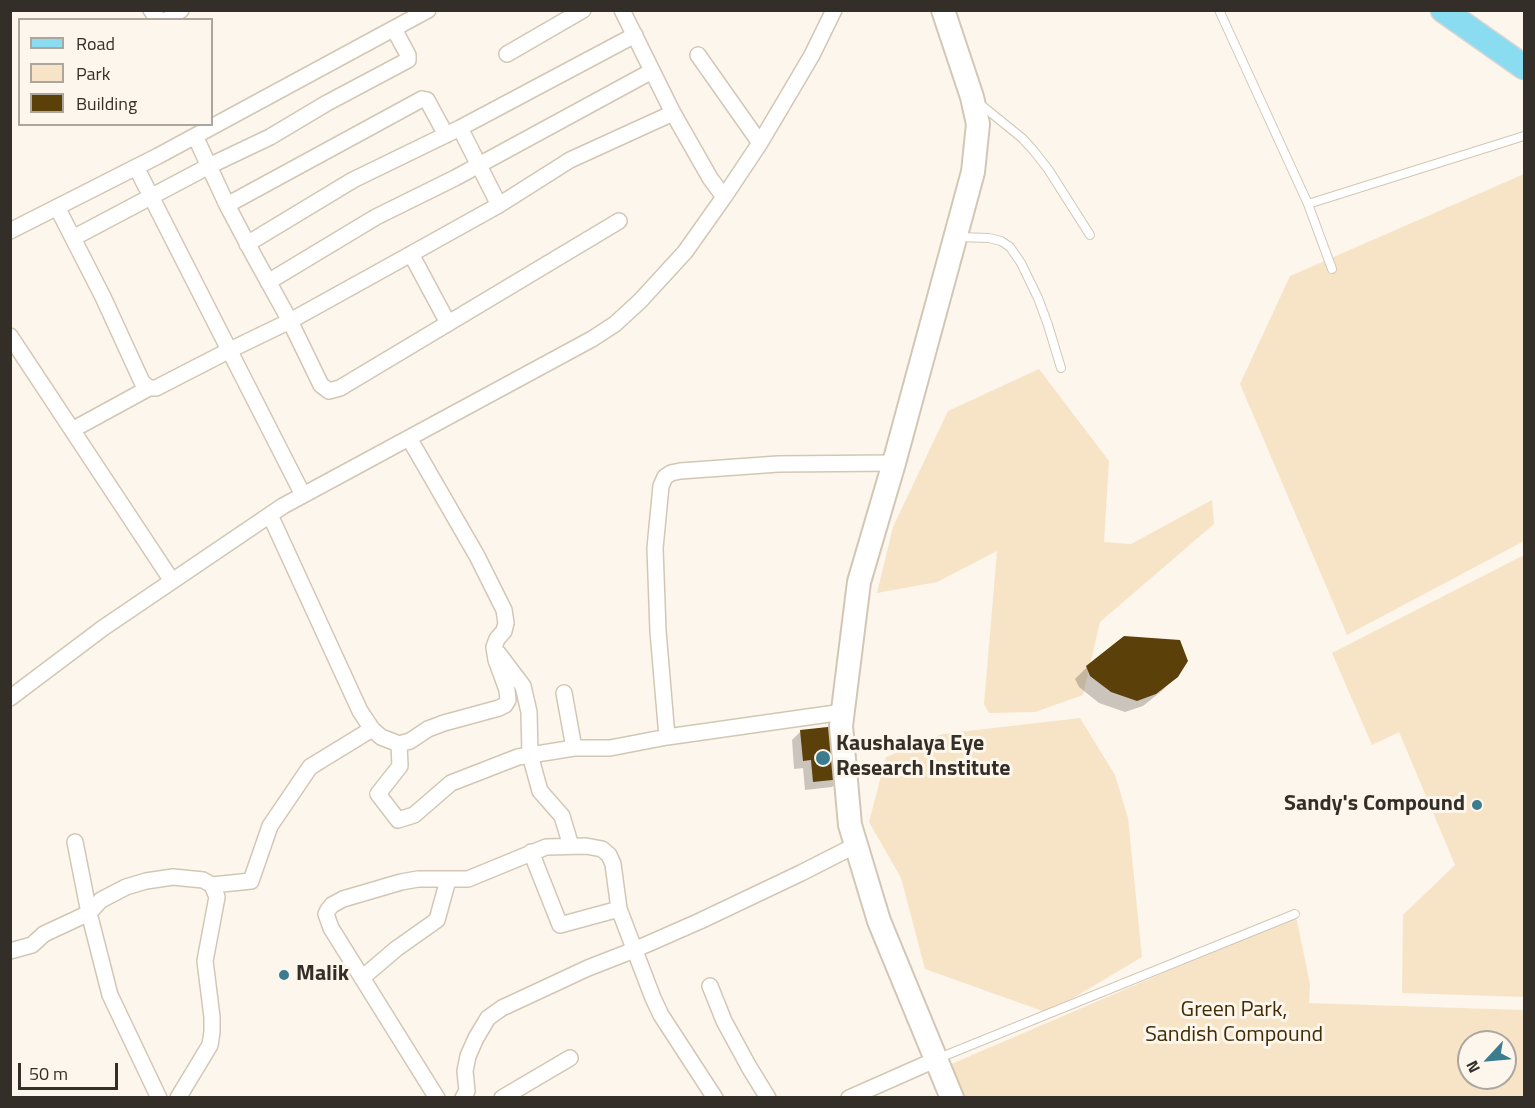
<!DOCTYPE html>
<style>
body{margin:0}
#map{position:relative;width:1535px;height:1108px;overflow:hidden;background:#fdf6ec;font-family:"Titillium Web",sans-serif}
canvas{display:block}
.frame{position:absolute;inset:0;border:12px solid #332f28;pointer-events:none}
.legend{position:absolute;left:18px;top:18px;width:195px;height:108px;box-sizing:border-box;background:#fdf6ec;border:2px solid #aca69e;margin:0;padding:8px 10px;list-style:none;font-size:18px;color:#332f28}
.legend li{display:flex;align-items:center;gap:12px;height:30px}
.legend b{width:30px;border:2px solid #aca69e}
.north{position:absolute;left:1457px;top:1030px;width:60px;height:60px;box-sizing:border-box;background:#fdf6ec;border:2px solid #aca69e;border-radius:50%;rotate:244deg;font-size:16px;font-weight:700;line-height:24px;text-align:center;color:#332f28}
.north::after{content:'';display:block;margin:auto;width:21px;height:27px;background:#3b7c8f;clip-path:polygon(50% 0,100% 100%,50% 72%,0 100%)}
.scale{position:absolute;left:18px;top:1063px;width:100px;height:27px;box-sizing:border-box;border:3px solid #332f28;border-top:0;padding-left:8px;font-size:18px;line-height:21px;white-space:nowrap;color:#332f28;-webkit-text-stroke:4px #fdf6ec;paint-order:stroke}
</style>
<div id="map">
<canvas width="1535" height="1108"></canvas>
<div class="frame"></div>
<ul class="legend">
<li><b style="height:8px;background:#8adcf1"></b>Road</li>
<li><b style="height:16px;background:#f7e4c7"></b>Park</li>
<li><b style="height:16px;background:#5c400a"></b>Building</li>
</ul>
<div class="north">N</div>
<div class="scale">50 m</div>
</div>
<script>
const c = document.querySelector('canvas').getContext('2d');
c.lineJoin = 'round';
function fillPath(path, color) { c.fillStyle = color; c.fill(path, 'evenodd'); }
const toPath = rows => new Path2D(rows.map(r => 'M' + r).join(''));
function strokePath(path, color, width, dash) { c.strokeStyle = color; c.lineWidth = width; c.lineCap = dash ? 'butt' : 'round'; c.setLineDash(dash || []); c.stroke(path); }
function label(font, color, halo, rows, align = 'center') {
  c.font = font + ' "Titillium Web",sans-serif'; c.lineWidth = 6; c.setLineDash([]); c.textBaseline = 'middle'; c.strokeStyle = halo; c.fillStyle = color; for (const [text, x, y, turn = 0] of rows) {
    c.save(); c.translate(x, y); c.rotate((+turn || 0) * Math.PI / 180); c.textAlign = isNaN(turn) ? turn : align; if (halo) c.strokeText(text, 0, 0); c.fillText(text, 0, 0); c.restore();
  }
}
fillPath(toPath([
 [1524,174,1524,541,1347,635,1240,384,1290,276],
 [1039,369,1109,461,1104,542,1131,544,1212,500,1214,524,1100,622,1083,695,1035,712,989,713,984,704,997,551,937,582,877,593,893,527,948,411],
 [1524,555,1524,997,1402,993,1403,915,1455,865,1399,732,1372,745,1332,653],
 [1080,718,1115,775,1128,818,1142,957,1048,1013,925,969,901,878,869,822,886,757,942,734],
 [1296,916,1310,984,1309,1003,1524,1010,1524,1097,953,1098,942,1068],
 [1469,1042,1505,1042,1505,1078,1469,1078]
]), '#f7e4c7');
fillPath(toPath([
 [1087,667,1176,676,1164,689,1143,706,1125,712,1099,703,1079,687,1075,679],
 [800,732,841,779,832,787,805,790,803,768,794,769,792,740]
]), '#0003');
fillPath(toPath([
 [1124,636,1180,640,1188,661,1178,677,1156,694,1137,701,1111,692,1090,676,1086,666],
 [837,726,842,779,813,782,811,760,803,761,800,730]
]), '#5c400a');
const lane = toPath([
 [1219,10,1308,204,1524,136],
 [980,104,1022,138,1033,150,1048,169,1090,235],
 [1308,204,1332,269],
 [957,237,989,238,1001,241,1010,247,1021,263,1038,298,1048,325,1061,368],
 [939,1058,1295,914]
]);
const street = toPath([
 [151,10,156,17,160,20],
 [622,10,673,113,710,178,724,197],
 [167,20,181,10],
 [507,54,583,10],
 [698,55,760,143],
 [460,128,635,35],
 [195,136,227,205,254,256,290,321,321,385,329,391,340,388,619,221],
 [136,167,303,495],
 [227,205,422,99,427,100,446,135],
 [57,207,103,297,142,382,149,388,156,388,230,350,290,321,411,254,499,205,570,160,673,113],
 [10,231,158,156,428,10],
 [73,238,209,166,270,137,327,103,408,60,408,55,394,29],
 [247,244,353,180,460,128,499,205],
 [411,254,448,323],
 [268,282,376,217,455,178,652,71],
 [10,336,172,581],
 [72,430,149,388],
 [270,515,360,711,372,729,381,737,399,744,410,741,428,729,444,723,499,708,505,705,508,700,507,690,496,660,494,647,497,639,504,631,506,623,504,610,477,556,409,438],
 [498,653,523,686,529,712,530,755,540,791,562,816,571,846],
 [564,693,574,748],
 [10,698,103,628,283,506,592,339,615,324,640,301,685,252,724,197,760,143,792,89,812,55,834,10],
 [667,737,658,631,655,548,661,486,665,477,671,473,680,471,778,464,894,463],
 [399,744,400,766,378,794,398,820,414,815,451,783,518,757,574,748,610,748,667,737,843,712],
 [75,842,89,913,110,995,159,1098],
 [531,852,560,925,619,909],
 [212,885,251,881,270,826,310,767,372,729],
 [10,951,32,945,44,934,89,913,101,900,126,887,146,881,173,877,203,880,212,885,217,897,205,961,212,1017,212,1032,210,1045,178,1098],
 [362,978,396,949,437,920,448,880],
 [710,986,724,1021,749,1067,768,1098],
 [437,1098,331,928,326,914,328,910,332,905,343,899,401,882,418,879,468,879,546,847,586,846,602,849,609,855,613,864,619,909,653,998,661,1015,715,1098],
 [463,1098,467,1091,465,1071,468,1056,476,1038,488,1018,502,1008,588,968,634,950,700,921,801,873,856,845],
 [502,1098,570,1058],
 [849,1098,935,1060]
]);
const secondary = toPath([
 [943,10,972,97,978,124,973,172,894,463,859,582,841,726,850,825,879,921,952,1098]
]);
const primary = toPath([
 [1443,10,1524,67]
]);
strokePath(lane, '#d2c7b5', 10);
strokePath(street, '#d2c7b5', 18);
strokePath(secondary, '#d2c7b5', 26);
strokePath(primary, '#d6d5d4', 27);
strokePath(lane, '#fff', 8);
strokePath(street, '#fff', 15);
strokePath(secondary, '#fff', 22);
strokePath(primary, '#8adcf1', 24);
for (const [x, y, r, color] of [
 [823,758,8,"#3b7c8f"],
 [1477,805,6,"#3b7c8f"],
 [284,975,6,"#3b7c8f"]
]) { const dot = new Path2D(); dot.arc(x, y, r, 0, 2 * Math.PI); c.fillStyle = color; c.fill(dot); strokePath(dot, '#fdf6ec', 2); }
label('bold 22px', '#332f28', '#fdf6ec', [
 ["Kaushalaya Eye",836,745],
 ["Research Institute",836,770],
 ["Sandy's Compound",1465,805,"right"],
 ["Malik",296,975]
], 'left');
label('22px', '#422b02', '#fdf6ec', [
 ["Green Park,",1234,1011],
 ["Sandish Compound",1234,1036]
]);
</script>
